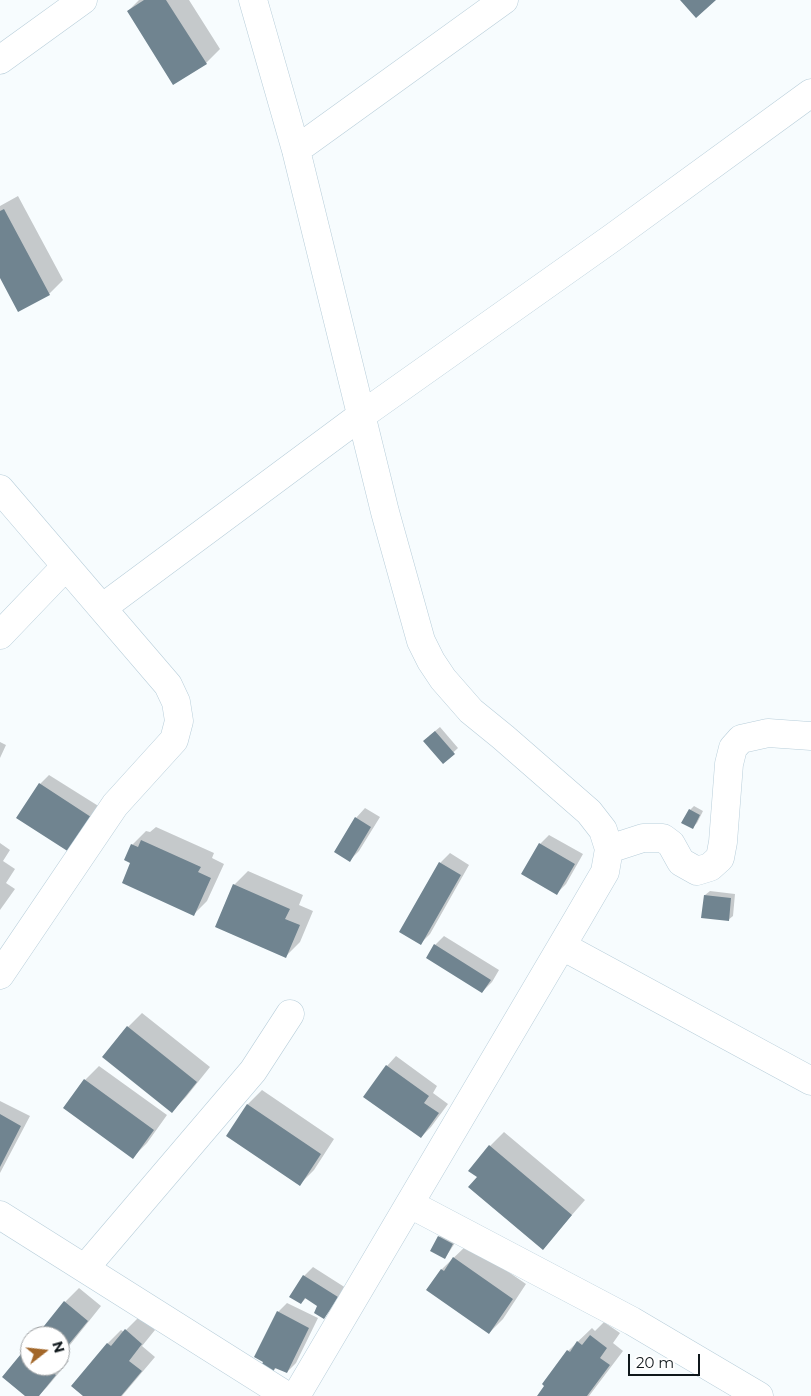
<!DOCTYPE html>
<style>
body{margin:0}
#map{position:relative;width:811px;height:1396px;overflow:hidden;background:#f7fcfe;font-family:Montserrat,sans-serif}
canvas{display:block}
.north{position:absolute;left:20px;top:1326px;width:50px;height:50px;box-sizing:border-box;background:#fff;border:1px solid #9fa2a4;border-radius:50%;rotate:74deg;font-size:14px;font-weight:700;line-height:20px;text-align:center;color:#0f171b}
.north::after{content:'';display:block;margin:auto;width:18px;height:22px;background:#a36729;clip-path:polygon(50% 0,100% 100%,50% 72%,0 100%)}
.scale{position:absolute;left:628px;top:1354px;width:72px;height:22px;box-sizing:border-box;border:2px solid #0f171b;border-top:0;padding-left:6px;font-size:15px;line-height:18px;white-space:nowrap;color:#0f171b;-webkit-text-stroke:4px #fff;paint-order:stroke}
</style>
<div id="map">
<canvas width="811" height="1396"></canvas>
<div class="north">N</div>
<div class="scale">20 m</div>
</div>
<script>
const c = document.querySelector('canvas').getContext('2d');
c.lineJoin = 'round';
function fillPath(path, color) { c.fillStyle = color; c.fill(path, 'evenodd'); }
const toPath = rows => new Path2D(rows.map(r => 'M' + r).join(''));
function strokePath(path, color, width, dash) { c.strokeStyle = color; c.lineWidth = width; c.lineCap = dash ? 'butt' : 'round'; c.setLineDash(dash || []); c.stroke(path); }
fillPath(toPath([
 [139,0,189,0,220,49,206,63,128,11],
 [18,196,63,280,49,294,0,276,0,206],
 [440,727,458,748,443,762,429,736],
 [0,742,6,745,0,758],
 [49,775,100,807,69,850,40,784],
 [694,806,703,811,697,823,692,828,690,810],
 [365,808,380,817,359,851,350,860,356,818],
 [156,827,214,853,212,858,224,864,207,901,194,914,132,862,125,860,132,845,146,831,150,832],
 [549,835,583,854,566,884,557,893,540,844],
 [0,843,10,850,3,861,15,869,6,883,15,889,0,910],
 [450,853,469,865,430,934,421,943,400,932,440,863],
 [248,871,303,895,299,905,313,911,300,942,286,956,234,885],
 [710,891,735,894,733,916,728,920,703,917,705,895],
 [444,936,499,970,492,982,482,992,435,945],
 [142,1013,210,1067,186,1097,172,1111,104,1057,128,1027],
 [396,1056,437,1086,433,1093,448,1104,431,1127,421,1137,387,1066],
 [99,1066,167,1115,147,1143,133,1157,65,1107,85,1080],
 [262,1090,334,1139,314,1170,300,1184,228,1135,248,1104],
 [0,1101,30,1116,0,1173],
 [504,1132,585,1200,543,1248,478,1177,490,1146],
 [444,1232,457,1240,445,1258,439,1237],
 [468,1244,526,1284,503,1319,489,1333,428,1290,442,1269],
 [313,1267,346,1288,333,1308,324,1317,319,1306,306,1298,301,1303,304,1276],
 [79,1288,101,1306,62,1355,69,1361,47,1387,38,1396,27,1396,30,1345,30,1366,60,1366,60,1336,37,1336,65,1302],
 [287,1303,318,1318,296,1363,287,1372,277,1367,271,1373,278,1312],
 [140,1316,155,1330,142,1346,155,1357,122,1396,85,1396,73,1386,108,1343,121,1330,124,1332],
 [604,1322,620,1333,613,1343,623,1351,589,1396,539,1396,546,1386,544,1384,568,1351,592,1328,595,1331]
]), '#0003');
fillPath(toPath([
 [144,0,166,0,207,64,173,85,127,11],
 [680,0,716,0,696,18],
 [4,209,50,295,18,312,0,278,0,211],
 [435,731,455,754,443,764,423,741],
 [39,783,91,817,69,852,16,818],
 [689,809,700,815,693,829,681,823],
 [355,817,371,827,350,862,334,852],
 [141,840,201,867,198,872,211,878,194,916,122,883,130,863,124,860,131,844,138,847],
 [539,843,575,864,557,895,521,874],
 [439,862,461,875,421,945,399,932],
 [233,884,290,909,285,919,300,925,286,958,215,927],
 [704,895,731,898,729,921,701,918],
 [434,944,491,980,482,993,426,958],
 [127,1026,197,1082,172,1113,102,1057],
 [386,1065,429,1096,424,1103,439,1113,421,1138,363,1097],
 [84,1079,154,1130,133,1159,63,1108],
 [247,1104,321,1154,300,1186,226,1136],
 [0,1114,21,1126,0,1167],
 [489,1145,572,1215,543,1250,468,1187,477,1177,468,1171],
 [438,1236,453,1244,445,1259,430,1251],
 [453,1257,513,1299,489,1334,426,1290,441,1269,444,1271],
 [303,1275,338,1297,324,1319,314,1313,317,1306,305,1298,301,1304,289,1297],
 [64,1301,88,1321,60,1355,60,1336,36,1336],
 [277,1311,309,1328,287,1373,275,1368,272,1374,260,1368,263,1362,254,1357],
 [125,1329,142,1344,129,1361,142,1371,121,1396,83,1396,71,1386,107,1343,111,1346],
 [590,1335,607,1348,600,1358,610,1365,587,1396,537,1396,544,1386,542,1384,567,1350,570,1352,577,1341,582,1345],
 [30,1343,30,1366,51,1366,49,1369,56,1375,39,1396,25,1396,2,1377]
]), '#708490');
const minor = toPath([
 [253,0,296,150,385,512,421,641,431,661,443,679,471,711,503,737,589,812,603,830,609,849,605,872,577,920,296,1396],
 [0,60,83,0],
 [296,150,504,0],
 [0,489,168,685,176,702,179,721,174,740,115,805,0,975],
 [102,608,362,415,612,238,811,93],
 [0,635,66,566],
 [609,849,643,838,663,838,671,844,681,862,697,871,710,867,720,858,723,842,729,764,733,748,741,739,768,733,811,736],
 [562,946,811,1081],
 [410,1204,632,1321,759,1396],
 [0,1215,287,1396],
 [85,1268,253,1071,290,1014]
]);
strokePath(minor, '#b8ceda', 29);
strokePath(minor, '#fff', 28);
</script>
